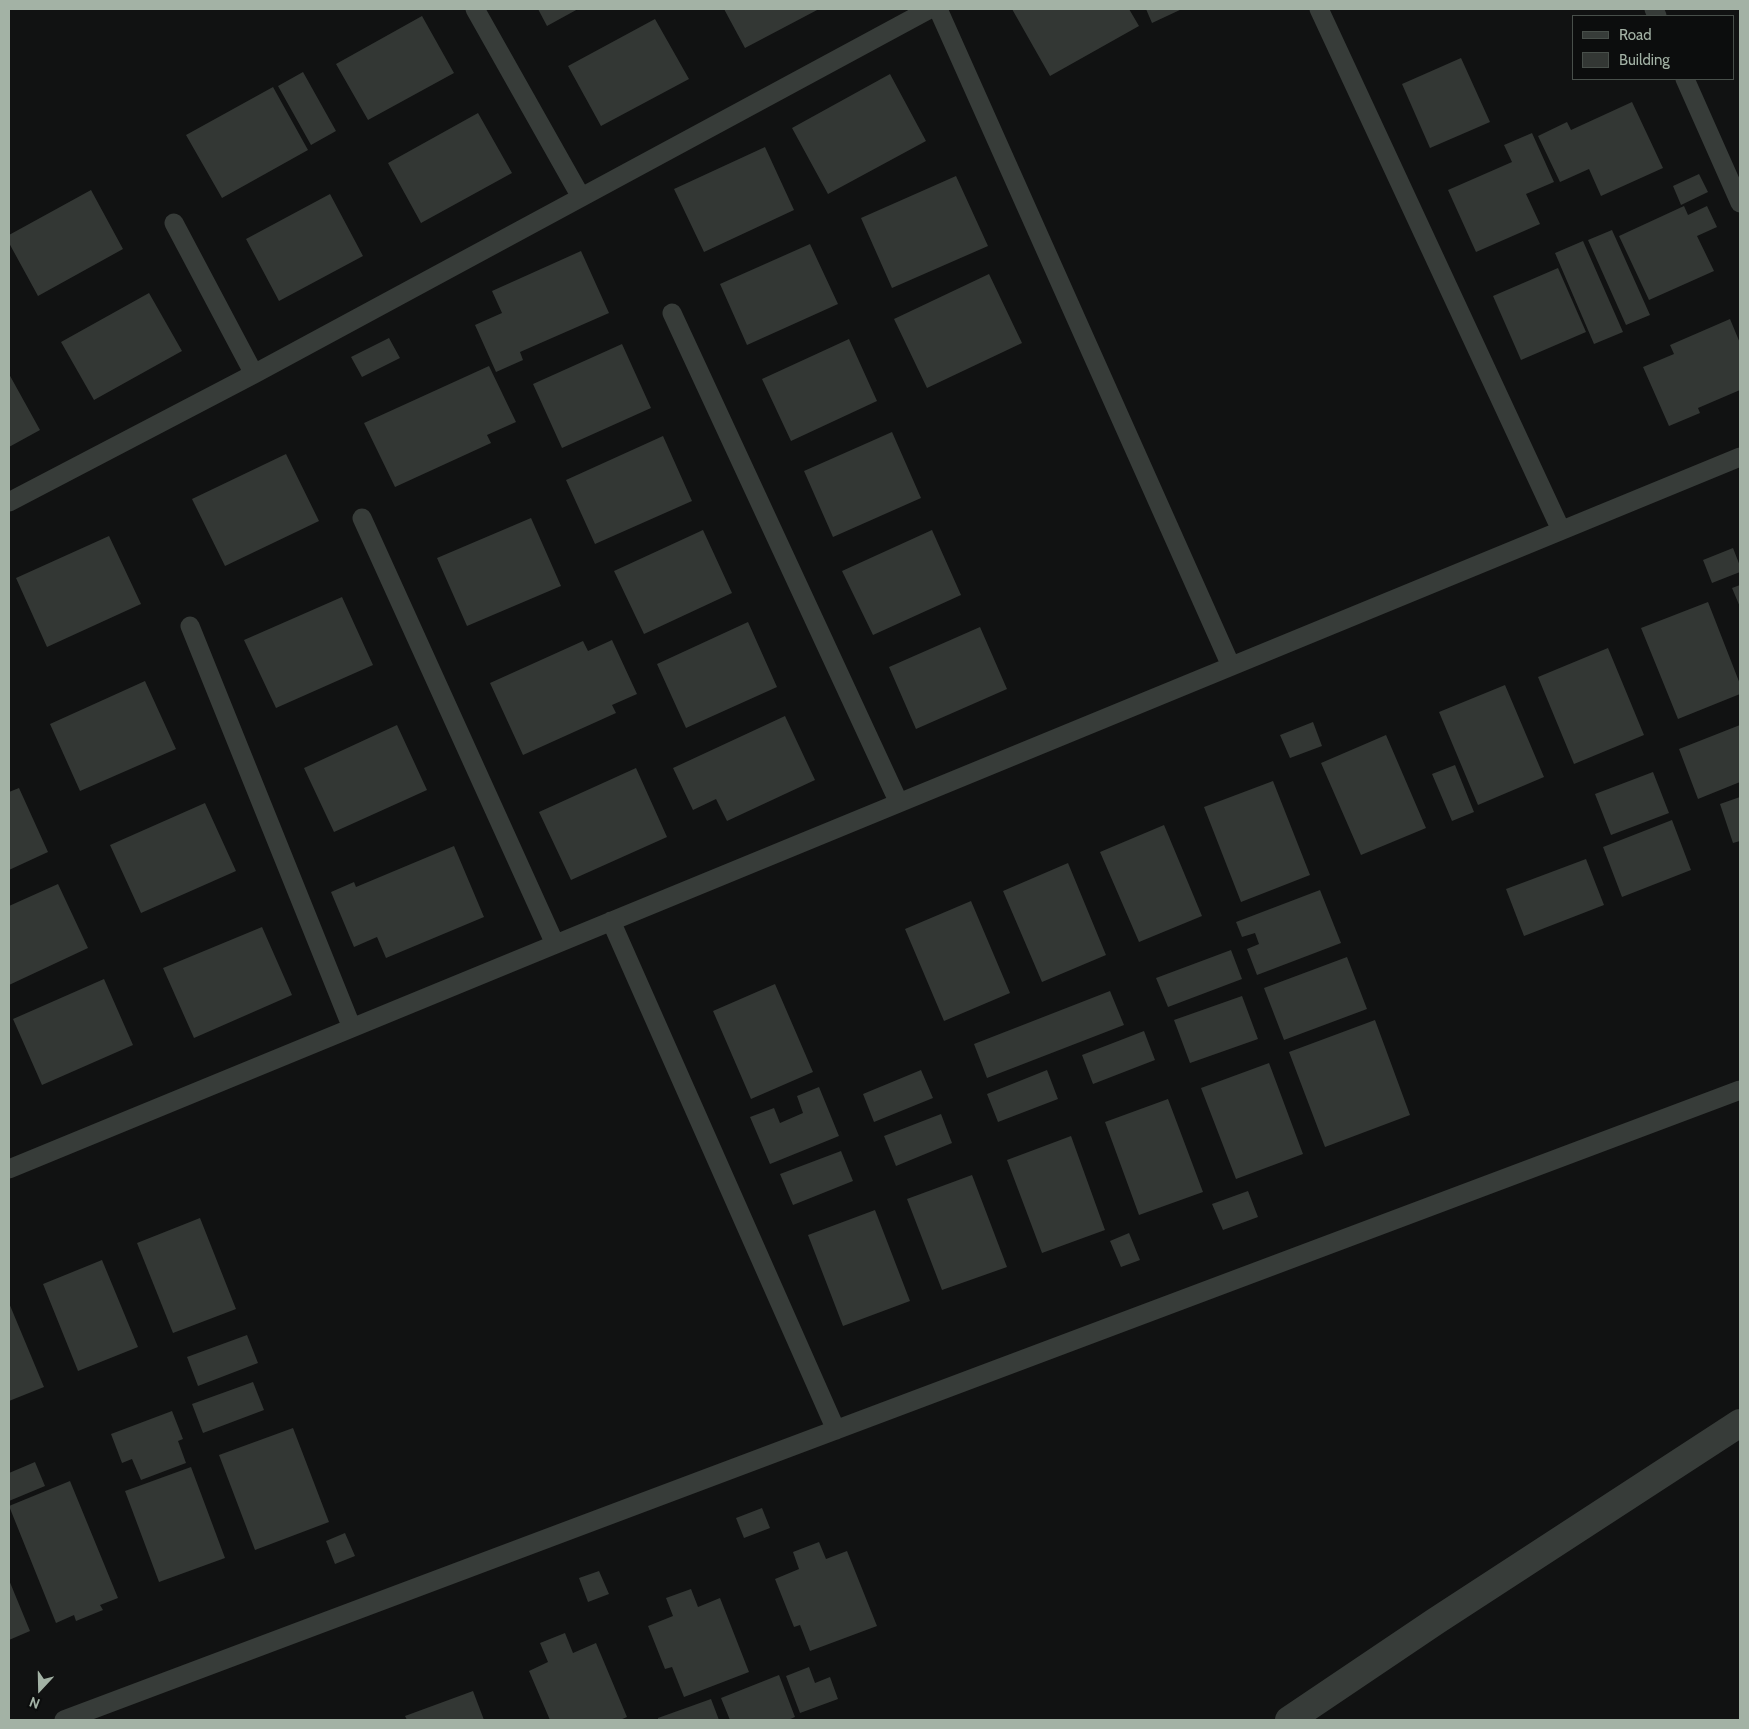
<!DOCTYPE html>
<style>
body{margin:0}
#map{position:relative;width:1749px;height:1729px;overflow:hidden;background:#111212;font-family:Cabin,sans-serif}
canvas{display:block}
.frame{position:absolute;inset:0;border:10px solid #a3b2a5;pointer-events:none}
.legend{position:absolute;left:1572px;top:15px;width:162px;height:65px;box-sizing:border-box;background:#0c0d0d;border:1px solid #484f4a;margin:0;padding:6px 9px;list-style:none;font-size:15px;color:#a3b2a5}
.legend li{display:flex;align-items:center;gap:10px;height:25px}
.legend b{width:25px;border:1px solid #484f4a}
.north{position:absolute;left:15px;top:1664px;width:50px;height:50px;-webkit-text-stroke:4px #0c0d0d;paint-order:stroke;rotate:201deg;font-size:14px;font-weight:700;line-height:20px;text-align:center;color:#a3b2a5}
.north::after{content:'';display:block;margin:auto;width:18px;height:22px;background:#a3b2a5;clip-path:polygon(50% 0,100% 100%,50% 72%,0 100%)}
</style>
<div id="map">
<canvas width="1749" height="1729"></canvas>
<div class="frame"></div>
<ul class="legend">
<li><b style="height:6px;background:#373c39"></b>Road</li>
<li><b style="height:14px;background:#333734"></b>Building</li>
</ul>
<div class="north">N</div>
</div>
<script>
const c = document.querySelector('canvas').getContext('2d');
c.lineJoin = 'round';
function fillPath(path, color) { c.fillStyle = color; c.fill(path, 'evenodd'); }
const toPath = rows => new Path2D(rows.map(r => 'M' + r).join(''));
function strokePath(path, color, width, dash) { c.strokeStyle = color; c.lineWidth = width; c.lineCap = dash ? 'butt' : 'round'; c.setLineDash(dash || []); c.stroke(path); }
fillPath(toPath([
 [538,9,578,9,547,26],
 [724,9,819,9,745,48],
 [1012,9,1129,9,1139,26,1050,76],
 [1146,9,1182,9,1152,23],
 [422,16,454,73,368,120,336,64],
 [655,19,689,79,601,126,568,66],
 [1461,58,1490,122,1430,148,1402,84],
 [303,72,336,131,311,145,278,86],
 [890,74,926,141,828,194,792,128],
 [273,87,308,150,222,198,186,135],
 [1632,102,1663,168,1601,196,1589,169,1560,182,1538,136,1567,122,1571,130],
 [478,113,512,173,421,223,388,163],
 [1532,133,1554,182,1526,194,1540,224,1476,252,1448,190,1512,162,1504,145],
 [765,147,794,210,704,252,674,189],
 [1699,174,1708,192,1681,205,1673,186],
 [956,176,988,246,892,288,861,218],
 [91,190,123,249,38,296,9,243,9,235],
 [330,194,363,256,279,301,246,239],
 [1684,206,1688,215,1707,206,1717,227,1697,236,1714,271,1649,300,1619,236],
 [1612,230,1650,315,1626,325,1588,240],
 [1583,241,1623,332,1594,344,1555,253],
 [810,244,838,304,747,345,720,284],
 [581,251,609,313,520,352,523,360,496,372,475,325,502,313,492,291],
 [1558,268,1586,332,1521,360,1493,296],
 [989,274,1022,343,927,388,894,319],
 [149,293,182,351,94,400,61,342],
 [1730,319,1740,343,1740,390,1698,408,1700,413,1669,426,1643,367,1674,354,1670,345],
 [389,338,400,358,362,377,351,357],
 [849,339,877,401,791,441,762,379],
 [622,344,651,408,562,448,533,384],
 [489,366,516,422,487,435,491,443,395,487,364,423],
 [9,374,40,430,9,447],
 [892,432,921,498,833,537,804,471],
 [663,436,692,501,595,544,566,480],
 [286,454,319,521,225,566,192,499],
 [531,518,561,586,467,626,437,558],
 [703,530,732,593,644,634,614,571],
 [932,530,961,595,873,635,842,571],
 [109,536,141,604,47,647,16,578],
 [1733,548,1740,566,1740,572,1712,583,1703,560],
 [1740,585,1740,607,1732,588],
 [342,597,373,665,276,708,244,640],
 [1708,602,1740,684,1740,694,1678,719,1641,628],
 [748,622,777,687,686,728,657,664],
 [980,627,1007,689,916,729,889,667],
 [612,640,637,694,612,705,616,713,523,755,490,683,583,641,588,651],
 [1608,648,1644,735,1574,764,1538,677],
 [145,681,176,749,80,791,50,724],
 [1505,685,1544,777,1478,805,1439,712],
 [785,716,815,780,727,821,716,799,693,810,673,768],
 [1313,722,1322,746,1290,758,1280,735],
 [397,725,427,790,334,832,304,768],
 [1740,725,1740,782,1698,799,1679,749],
 [1386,735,1426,828,1361,855,1321,763],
 [1455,765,1474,812,1452,821,1432,774],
 [636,768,667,837,571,880,539,812],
 [1653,772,1669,813,1611,835,1595,794],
 [1273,781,1310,875,1241,902,1204,807],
 [19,788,48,852,9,870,9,792],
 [1740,797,1740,841,1733,843,1720,804],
 [205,803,236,871,141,913,110,845],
 [1672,820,1691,870,1622,897,1603,847],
 [1164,825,1202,916,1139,942,1100,852],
 [454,846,484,917,386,958,377,937,354,947,331,892,354,882,356,887],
 [1586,859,1604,905,1524,936,1506,889],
 [1068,863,1106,955,1042,982,1003,891],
 [58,884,88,948,9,985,9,906],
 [1320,890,1341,943,1257,975,1247,949,1259,944,1255,933,1242,937,1236,922],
 [971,901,1010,993,944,1021,905,929],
 [262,927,292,995,194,1038,163,968],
 [1231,950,1242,979,1168,1007,1156,978],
 [1347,957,1367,1009,1284,1040,1264,988],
 [104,979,133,1045,42,1085,13,1019],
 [775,984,813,1072,751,1099,713,1011],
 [1110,991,1124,1025,987,1078,974,1044],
 [1242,996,1258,1039,1190,1063,1174,1020],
 [1375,1020,1410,1115,1325,1147,1289,1052],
 [1144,1031,1155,1060,1093,1084,1082,1055],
 [1269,1063,1303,1154,1236,1179,1201,1088],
 [921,1070,933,1098,874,1122,863,1094],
 [1047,1070,1058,1099,998,1122,987,1094],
 [819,1087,839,1136,770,1164,750,1117,774,1108,780,1123,803,1113,797,1096],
 [1168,1099,1203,1192,1139,1215,1105,1122],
 [941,1114,952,1143,896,1166,884,1136],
 [1071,1136,1105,1230,1042,1253,1007,1160],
 [841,1151,853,1181,793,1205,780,1174],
 [972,1175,1007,1267,942,1290,907,1199],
 [1248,1191,1258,1217,1223,1230,1212,1204],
 [875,1210,910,1301,843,1326,808,1235],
 [200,1218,236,1309,173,1333,137,1243],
 [1129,1233,1140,1260,1121,1267,1110,1241],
 [102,1260,138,1347,78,1371,43,1284],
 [9,1303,44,1387,9,1401],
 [247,1335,258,1363,198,1386,187,1357],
 [253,1382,264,1410,203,1433,192,1404],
 [172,1411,183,1439,178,1441,186,1463,141,1480,132,1459,122,1463,111,1434],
 [293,1428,329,1522,255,1550,219,1455],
 [35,1462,45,1486,9,1501,9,1473],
 [191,1467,225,1558,159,1582,125,1491],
 [70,1481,118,1598,100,1605,103,1610,76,1621,74,1615,56,1623,9,1506],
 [762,1508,770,1528,744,1538,736,1518],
 [345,1533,355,1556,335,1564,326,1541],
 [819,1542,826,1559,847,1551,877,1626,810,1651,800,1625,794,1627,775,1579,799,1569,793,1552],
 [599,1571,609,1594,588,1602,579,1578],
 [9,1580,30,1631,9,1640],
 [691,1589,698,1607,720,1598,749,1672,684,1697,672,1667,665,1669,648,1626,673,1616,666,1598],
 [565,1633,573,1653,596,1643,627,1717,620,1720,550,1720,529,1671,548,1662,540,1643],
 [809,1667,815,1683,830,1677,838,1699,800,1713,786,1676],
 [779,1675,795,1717,788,1720,730,1720,721,1698],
 [473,1691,484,1720,407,1720,405,1716],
 [711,1699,719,1720,658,1720,658,1718]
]), '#333734');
strokePath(toPath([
 [475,9,581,197],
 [938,9,1231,666],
 [1319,9,1561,530],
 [1654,9,1657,16],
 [1685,79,1740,203],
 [174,223,254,374],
 [672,313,899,803],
 [9,502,254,374,930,9],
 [362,518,555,944],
 [190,626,352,1028],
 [611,921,836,1430],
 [9,1169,1740,457],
 [64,1720,1740,1090]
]), '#373c39', 19);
strokePath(toPath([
 [1289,1720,1436,1621,1740,1423]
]), '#373c39', 28);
</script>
